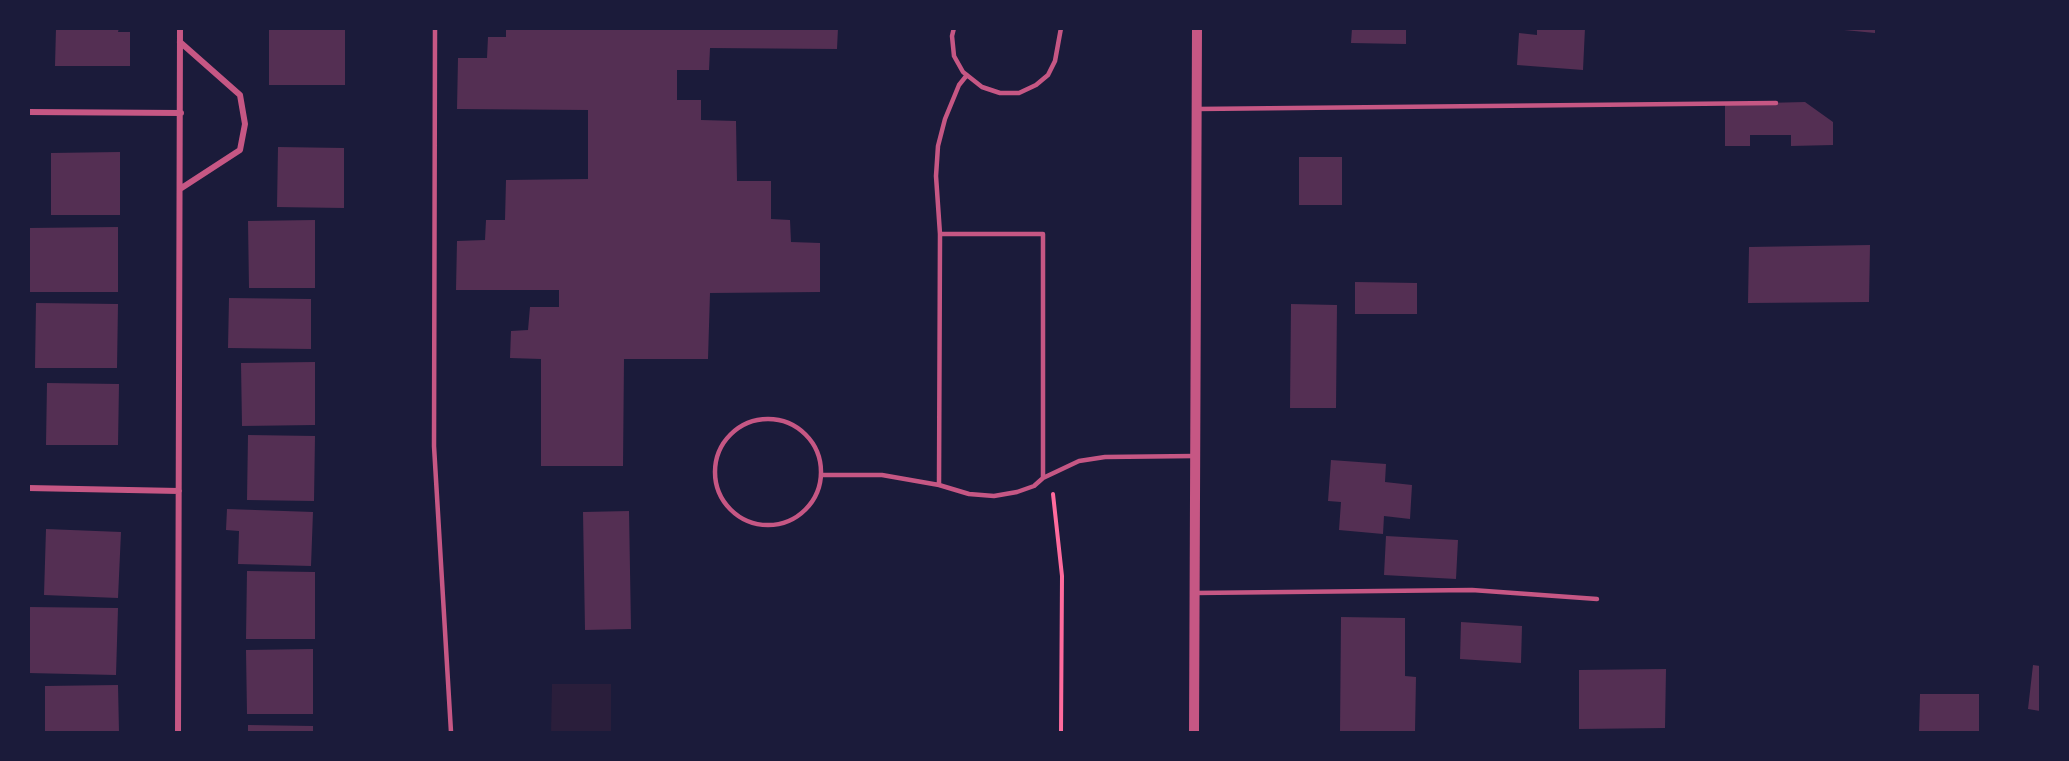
<!DOCTYPE html>
<style>
body{margin:0}
#map{position:relative;width:2069px;height:761px;overflow:hidden;background:#1b1b3a;font-family:Karla,sans-serif}
canvas{display:block}
.frame{position:absolute;inset:0;border:30px solid #1b1b3a;pointer-events:none}
</style>
<div id="map">
<canvas width="2069" height="761"></canvas>
<div class="frame"></div>
</div>
<script>
const c = document.querySelector('canvas').getContext('2d');
c.lineJoin = 'round';
function fillPath(path, color) { c.fillStyle = color; c.fill(path, 'evenodd'); }
const toPath = rows => new Path2D(rows.map(r => 'M' + r).join(''));
function strokePath(path, color, width, dash) { c.strokeStyle = color; c.lineWidth = width; c.lineCap = dash ? 'butt' : 'round'; c.setLineDash(dash || []); c.stroke(path); }
fillPath(toPath([
 [552,684,611,684,611,732,551,732]
]), '#2a1e3b');
fillPath(toPath([
 [56,28,119,28,118,32,130,32,130,66,55,66],
 [269,28,345,28,345,85,269,85],
 [506,28,838,28,837,49,710,48,709,70,677,70,677,100,701,100,701,120,736,121,737,181,771,181,771,219,790,220,791,242,820,243,820,292,710,293,708,359,624,359,623,466,541,466,541,359,510,358,511,331,528,330,530,307,559,307,559,290,456,290,457,241,485,240,486,220,505,220,506,180,588,179,588,110,457,109,458,58,487,58,488,37,506,37],
 [1352,28,1406,28,1406,44,1351,43],
 [1537,28,1585,28,1583,70,1517,65,1519,33,1537,35],
 [1844,28,1875,28,1875,33,1844,30],
 [1805,102,1833,122,1833,145,1791,146,1791,135,1750,135,1750,146,1725,146,1725,104],
 [278,147,344,148,344,208,277,207],
 [120,152,120,215,51,215,51,153],
 [1299,157,1342,157,1342,205,1299,205],
 [315,220,315,288,249,288,248,221],
 [118,227,118,292,28,292,28,228],
 [1870,245,1869,302,1748,303,1749,247],
 [1355,282,1417,283,1417,314,1355,314],
 [229,298,311,299,311,349,228,348],
 [36,303,118,304,117,368,35,368],
 [1291,304,1337,305,1336,408,1290,408],
 [315,362,315,425,242,426,241,363],
 [47,383,119,384,118,445,46,445],
 [248,435,315,436,314,501,247,500],
 [1331,460,1386,464,1385,482,1412,485,1410,519,1384,516,1383,534,1339,530,1341,502,1328,501],
 [227,509,313,512,311,566,238,564,239,531,226,530],
 [629,511,631,629,585,630,583,512],
 [46,529,121,532,118,598,44,595],
 [1386,536,1458,540,1456,579,1384,575],
 [247,571,315,572,315,639,246,639],
 [28,607,118,608,116,675,28,673],
 [1341,617,1405,618,1405,676,1416,677,1415,732,1340,732],
 [1461,622,1522,626,1521,663,1460,659],
 [313,649,313,714,247,714,246,650],
 [2033,665,2040,666,2040,711,2028,709],
 [1666,669,1665,728,1579,729,1579,670],
 [118,685,119,732,45,732,45,686],
 [1920,694,1979,694,1979,732,1919,732],
 [248,725,313,726,313,732,248,732]
]), '#542f53');
strokePath(toPath([
 [1053,494,1062,576,1061,732]
]), '#ff6b9d', 4);
strokePath(toPath([
 [435,28,434,446,451,732],
 [954,28,952,36,954,56,963,72,982,87,1000,93,1019,93,1036,85,1048,75,1055,61,1061,28],
 [1197,109,1776,103],
 [940,234,936,176,938,146,945,119,959,85,967,75],
 '715 472a53 53 0 1 1 106 0a53 53 0 1 1-106 0Z',
 [821,475,882,475,939,485,969,494,994,496,1017,492,1034,486,1043,478,1079,461,1105,457,1195,456],
 [939,485,940,234,1043,234,1043,478],
 [1195,593,1472,590,1597,599]
]), '#c65784', 4.5);
strokePath(toPath([
 [180,42,240,95,245,124,240,150,180,189],
 [28,112,181,113],
 [28,488,179,491],
 [178,732,180,28]
]), '#c65784', 6);
strokePath(toPath([
 [1194,732,1197,28]
]), '#c65784', 10);
</script>
